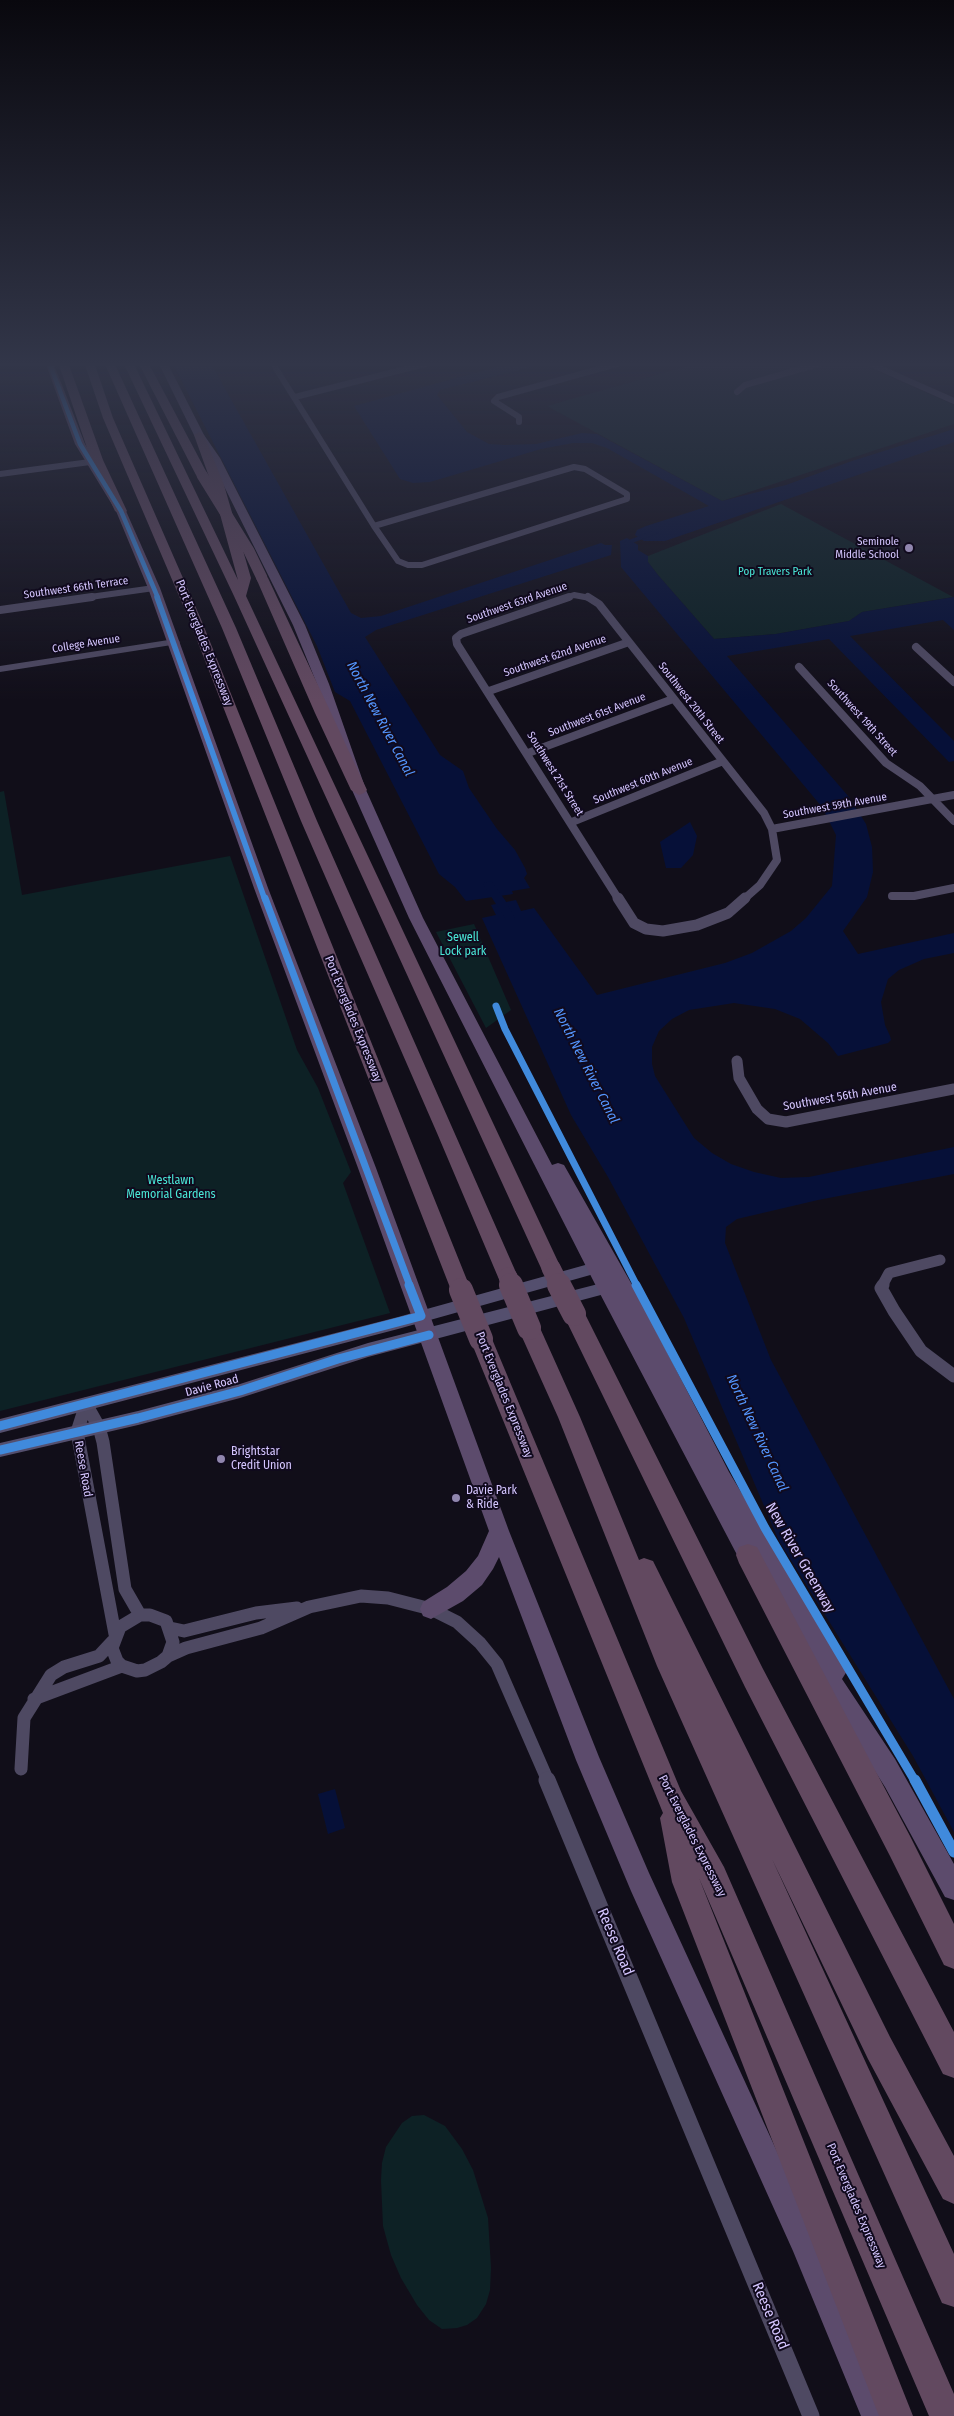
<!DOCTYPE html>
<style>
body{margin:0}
canvas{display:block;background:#110e19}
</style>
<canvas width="954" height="2416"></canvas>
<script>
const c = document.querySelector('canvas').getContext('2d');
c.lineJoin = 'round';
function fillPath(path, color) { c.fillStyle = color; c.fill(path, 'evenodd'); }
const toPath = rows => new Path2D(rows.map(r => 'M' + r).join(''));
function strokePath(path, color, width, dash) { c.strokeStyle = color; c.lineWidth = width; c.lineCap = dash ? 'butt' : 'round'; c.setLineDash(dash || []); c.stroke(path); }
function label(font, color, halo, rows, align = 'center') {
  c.font = font + ' "Fira Sans Condensed",sans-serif'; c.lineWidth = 4; c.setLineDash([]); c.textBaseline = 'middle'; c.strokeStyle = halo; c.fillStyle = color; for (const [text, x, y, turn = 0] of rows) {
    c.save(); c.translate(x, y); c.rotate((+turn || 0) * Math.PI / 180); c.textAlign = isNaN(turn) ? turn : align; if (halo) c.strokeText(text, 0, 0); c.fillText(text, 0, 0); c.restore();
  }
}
fillPath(toPath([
 [702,362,857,362,954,405,954,424,722,501,547,406],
 [781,504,953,597,862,612,849,621,776,634,714,639,658,575,648,562,648,556],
 [4,791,22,895,230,856,297,1050,318,1088,351,1172,343,1183,390,1313,0,1411,0,792],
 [474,924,511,1010,486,1028,436,932],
 [424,2115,445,2126,462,2149,473,2170,488,2218,491,2268,490,2290,486,2304,477,2318,467,2325,457,2328,442,2329,429,2320,417,2305,401,2278,391,2255,383,2226,381,2180,382,2163,386,2147,402,2123,412,2116]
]), '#0d2125');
fillPath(toPath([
 [172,362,210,362,351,613,361,618,381,616,601,543,605,545,612,545,611,555,376,630,365,637,440,755,463,771,469,788,497,829,515,850,525,868,527,874,524,878,530,888,512,891,513,894,466,901,455,887,439,874,350,701,335,692,317,646],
 [515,362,551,362,440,390,437,395,467,432,489,444,505,445,536,444,582,433,597,434,722,501,786,485,852,461,954,429,954,442,665,541,644,541,635,535,637,530,646,526,709,506,607,448,592,443,573,443,541,449,430,482,413,483,400,479,354,406],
 [627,538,638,545,638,550,648,556,648,562,658,575,714,639,776,634,849,621,862,612,954,597,954,630,943,620,850,636,954,741,954,761,949,762,829,639,727,656,849,797,866,824,872,847,873,872,867,897,843,931,858,954,954,933,954,953,924,959,899,970,888,979,881,1002,885,1025,890,1036,891,1040,888,1043,838,1056,828,1043,800,1019,775,1009,734,1003,689,1010,672,1019,659,1031,652,1047,652,1064,655,1076,694,1138,712,1153,731,1164,754,1172,781,1178,809,1177,954,1147,954,1174,818,1200,737,1219,726,1227,725,1243,771,1360,954,1699,954,1832,913,1756,779,1541,684,1318,608,1177,571,1115,482,918,496,915,491,905,516,900,521,911,534,908,597,995,725,963,752,953,791,931,806,918,832,886,836,835,822,807,621,567,620,541],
 [690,822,697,836,693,855,681,868,666,868,660,842],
 [335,1789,345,1828,328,1834,318,1794]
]), '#061038');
fillPath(toPath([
 [652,531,659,533,632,543,639,552,638,554,632,554,624,542,652,531],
 [488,881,492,882,505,900,515,918,514,920,506,920,505,918,483,884,488,881]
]), '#061038');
strokePath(toPath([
 [272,362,374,526],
 [866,362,954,401],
 [737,392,745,385,825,362],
 [295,397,433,362],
 [519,422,519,417,494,401,498,397,624,362],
 [574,467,585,469,627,494,627,499,422,565,408,565,398,561,374,526,574,467],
 [0,474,90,462],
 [83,598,154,588],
 [565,598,574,595,590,598]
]), '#4e4962', 6);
strokePath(toPath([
 [569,597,461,634,456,638,457,644,619,900],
 [588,597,599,604,764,813,772,829,777,860,760,885,743,900],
 [0,610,92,597],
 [916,647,954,682],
 [799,667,886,763,920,786,954,821],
 [489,691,629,642],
 [528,753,673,699],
 [572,822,723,761],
 [772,829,954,795],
 [892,896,914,896,954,888]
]), '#4e4962', 8);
strokePath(toPath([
 [618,898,634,923,646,929,663,931,697,925,728,913,745,898],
 [737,1061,739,1078,757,1109,768,1119,786,1122,954,1089],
 [882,1286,889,1273,940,1260]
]), '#4e4962', 11);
strokePath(toPath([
 [883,1285,881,1288,894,1311,921,1351,954,1376],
 [86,1404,77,1432,115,1634],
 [86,1404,99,1427,103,1442,125,1589,140,1615],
 [140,1615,150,1615,166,1621,173,1642,168,1656,161,1662,145,1670,137,1671,122,1666,117,1661,112,1648,120,1627,140,1615],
 [170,1628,184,1631,256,1613,297,1608],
 [168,1656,186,1648,261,1628,309,1607,361,1596,388,1598,431,1609,457,1622,480,1643,497,1664,548,1781],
 [34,1699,122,1666],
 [21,1769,24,1718,51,1675,64,1667,99,1656,113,1641]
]), '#4e4962', 13);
strokePath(toPath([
 [547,1780,811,2416]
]), '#4e4962', 17);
fillPath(toPath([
 [175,639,180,642,178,644,0,672,0,666,175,639]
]), '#4e4962');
fillPath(toPath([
 [596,1262,601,1264,604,1268,601,1272,398,1329,0,1433,0,1419,398,1317,596,1262],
 [606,1282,612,1284,614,1288,612,1292,368,1357,240,1398,138,1425,0,1457,0,1443,138,1411,240,1384,368,1343,606,1282]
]), '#544f6e');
fillPath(toPath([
 [45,362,53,362,85,444,126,511,160,588,268,888,376,1168,509,1531,599,1757,649,1873,814,2232,891,2416,861,2416,793,2251,631,1891,576,1760,499,1557,493,1569,482,1585,463,1601,431,1619,423,1616,420,1609,423,1602,447,1587,466,1571,478,1556,489,1531,358,1168,254,888,148,588,116,511,75,444,45,362],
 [158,362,167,362,204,435,220,458,305,625,329,684,366,790,423,918,552,1165,558,1163,564,1165,635,1290,729,1472,844,1664,847,1671,842,1679,895,1759,954,1864,954,1900,945,1897,885,1787,799,1652,796,1645,799,1638,803,1636,763,1568,762,1572,754,1575,746,1572,597,1288,409,918,352,790,317,684,293,625,210,458,194,435,158,362]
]), '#5c4b6c');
fillPath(toPath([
 [58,362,68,362,103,460,127,511,125,513,121,515,115,511,91,460,58,362],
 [84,362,94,362,113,418,200,617,471,1290,468,1296,461,1298,454,1296,451,1290,188,617,103,418,84,362],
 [104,362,114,362,236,628,317,821,518,1277,515,1283,508,1285,501,1283,498,1277,437,1133,301,821,222,628,104,362],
 [123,362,133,362,238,580,212,485,194,435,199,432,204,435,224,485,251,578,246,596,561,1268,558,1274,551,1276,544,1274,541,1268,234,596,123,362],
 [138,362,148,362,208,475,206,477,198,477,196,475,138,362],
 [262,574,268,578,367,790,364,793,359,795,351,790,315,713,256,578,262,574],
 [574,1306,582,1308,585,1314,763,1669,954,2032,954,2078,943,2074,745,1687,563,1314,566,1308,574,1306],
 [529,1319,537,1322,540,1328,580,1417,639,1560,644,1558,653,1561,890,2037,954,2156,954,2204,943,2199,868,2059,772,1859,954,2254,954,2307,942,2303,657,1666,558,1417,518,1328,521,1322,529,1319],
 [481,1330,489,1333,492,1339,681,1791,724,1867,954,2394,954,2416,929,2416,699,1878,913,2416,879,2416,672,1882,660,1818,663,1813,470,1339,473,1333,481,1330],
 [748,1544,757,1547,910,1836,954,1924,954,1969,944,1965,890,1856,739,1563,736,1555,739,1547,748,1544]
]), '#624960');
strokePath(toPath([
 [202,475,249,551,262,578]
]), '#624960', 11);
strokePath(toPath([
 [551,1268,560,1286],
 [508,1277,512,1286]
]), '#624960', 19);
strokePath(toPath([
 [511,1285,529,1328],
 [559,1285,574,1314],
 [461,1290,481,1339]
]), '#624960', 24);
strokePath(toPath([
 [49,362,80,444,121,511,158,598]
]), '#408adc', 4.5);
strokePath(toPath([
 [157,597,265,900]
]), '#408adc', 5.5);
strokePath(toPath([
 [265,898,410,1286],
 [496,1006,505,1029,637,1286]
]), '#408adc', 7);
strokePath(toPath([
 [636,1285,765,1528,915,1781],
 [0,1426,421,1316,409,1285],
 [0,1450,138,1418,240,1391,338,1359,429,1335]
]), '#408adc', 9);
strokePath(toPath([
 [915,1780,954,1852]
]), '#408adc', 11);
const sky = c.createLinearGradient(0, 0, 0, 701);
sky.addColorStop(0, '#09080e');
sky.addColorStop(0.52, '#323649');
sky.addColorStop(1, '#32364900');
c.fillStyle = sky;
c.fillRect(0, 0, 954, 701);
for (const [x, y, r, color] of [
 [909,548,5,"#9086ae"],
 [221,1459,5,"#9086ae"],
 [456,1498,5,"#9086ae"]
]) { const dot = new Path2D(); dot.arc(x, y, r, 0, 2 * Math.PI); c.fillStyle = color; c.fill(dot); strokePath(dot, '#100a1d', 2); }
label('11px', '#d5c6ff', '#100a1d', [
 ["Seminole",899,542],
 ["Middle School",899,555]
], 'right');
label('11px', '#4ae7d7', '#100a1d', [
 ["Pop Travers Park",775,572]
]);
label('11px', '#d5c6ff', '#100a1d', [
 ["Southwest 66th Terrace",76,588,-8],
 ["Southwest 63rd Avenue",517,603,-19],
 ["College Avenue",86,644,-9],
 ["Southwest 62nd Avenue",555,656,-19],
 ["Southwest 20th Street",691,703,52],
 ["Southwest 61st Avenue",597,715,-21],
 ["Southwest 19th Street",862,718,48],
 ["Southwest 21st Street",555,774,58],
 ["Southwest 60th Avenue",643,781,-22],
 ["Southwest 59th Avenue",835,806,-10]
]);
label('12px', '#d5c6ff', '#100a1d', [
 ["Port Everglades Expressway",204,643,68],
 ["Port Everglades Expressway",353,1019,68],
 ["Southwest 56th Avenue",840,1097,-10],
 ["Davie Road",212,1386,-15],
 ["Port Everglades Expressway",504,1395,68],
 ["Reese Road",83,1469,80],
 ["Port Everglades Expressway",692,1836,63],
 ["Port Everglades Expressway",856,2206,67]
]);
label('12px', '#4ae7d7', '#100a1d', [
 ["Sewell",463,938],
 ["Lock park",463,952],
 ["Westlawn",171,1181],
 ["Memorial Gardens",171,1195]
]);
label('12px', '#d5c6ff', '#100a1d', [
 ["Brightstar",231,1452],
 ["Credit Union",231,1466],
 ["Davie Park",466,1491],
 ["& Ride",466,1505]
], 'left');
label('italic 14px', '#5496ff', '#100a1d', [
 ["North New River Canal",380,719,62],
 ["North New River Canal",586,1066,63],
 ["North New River Canal",757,1433,65]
]);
label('15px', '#d5c6ff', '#100a1d', [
 ["New River Greenway",800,1558,60],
 ["Reese Road",615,1942,67],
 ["Reese Road",770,2316,67]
]);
</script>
